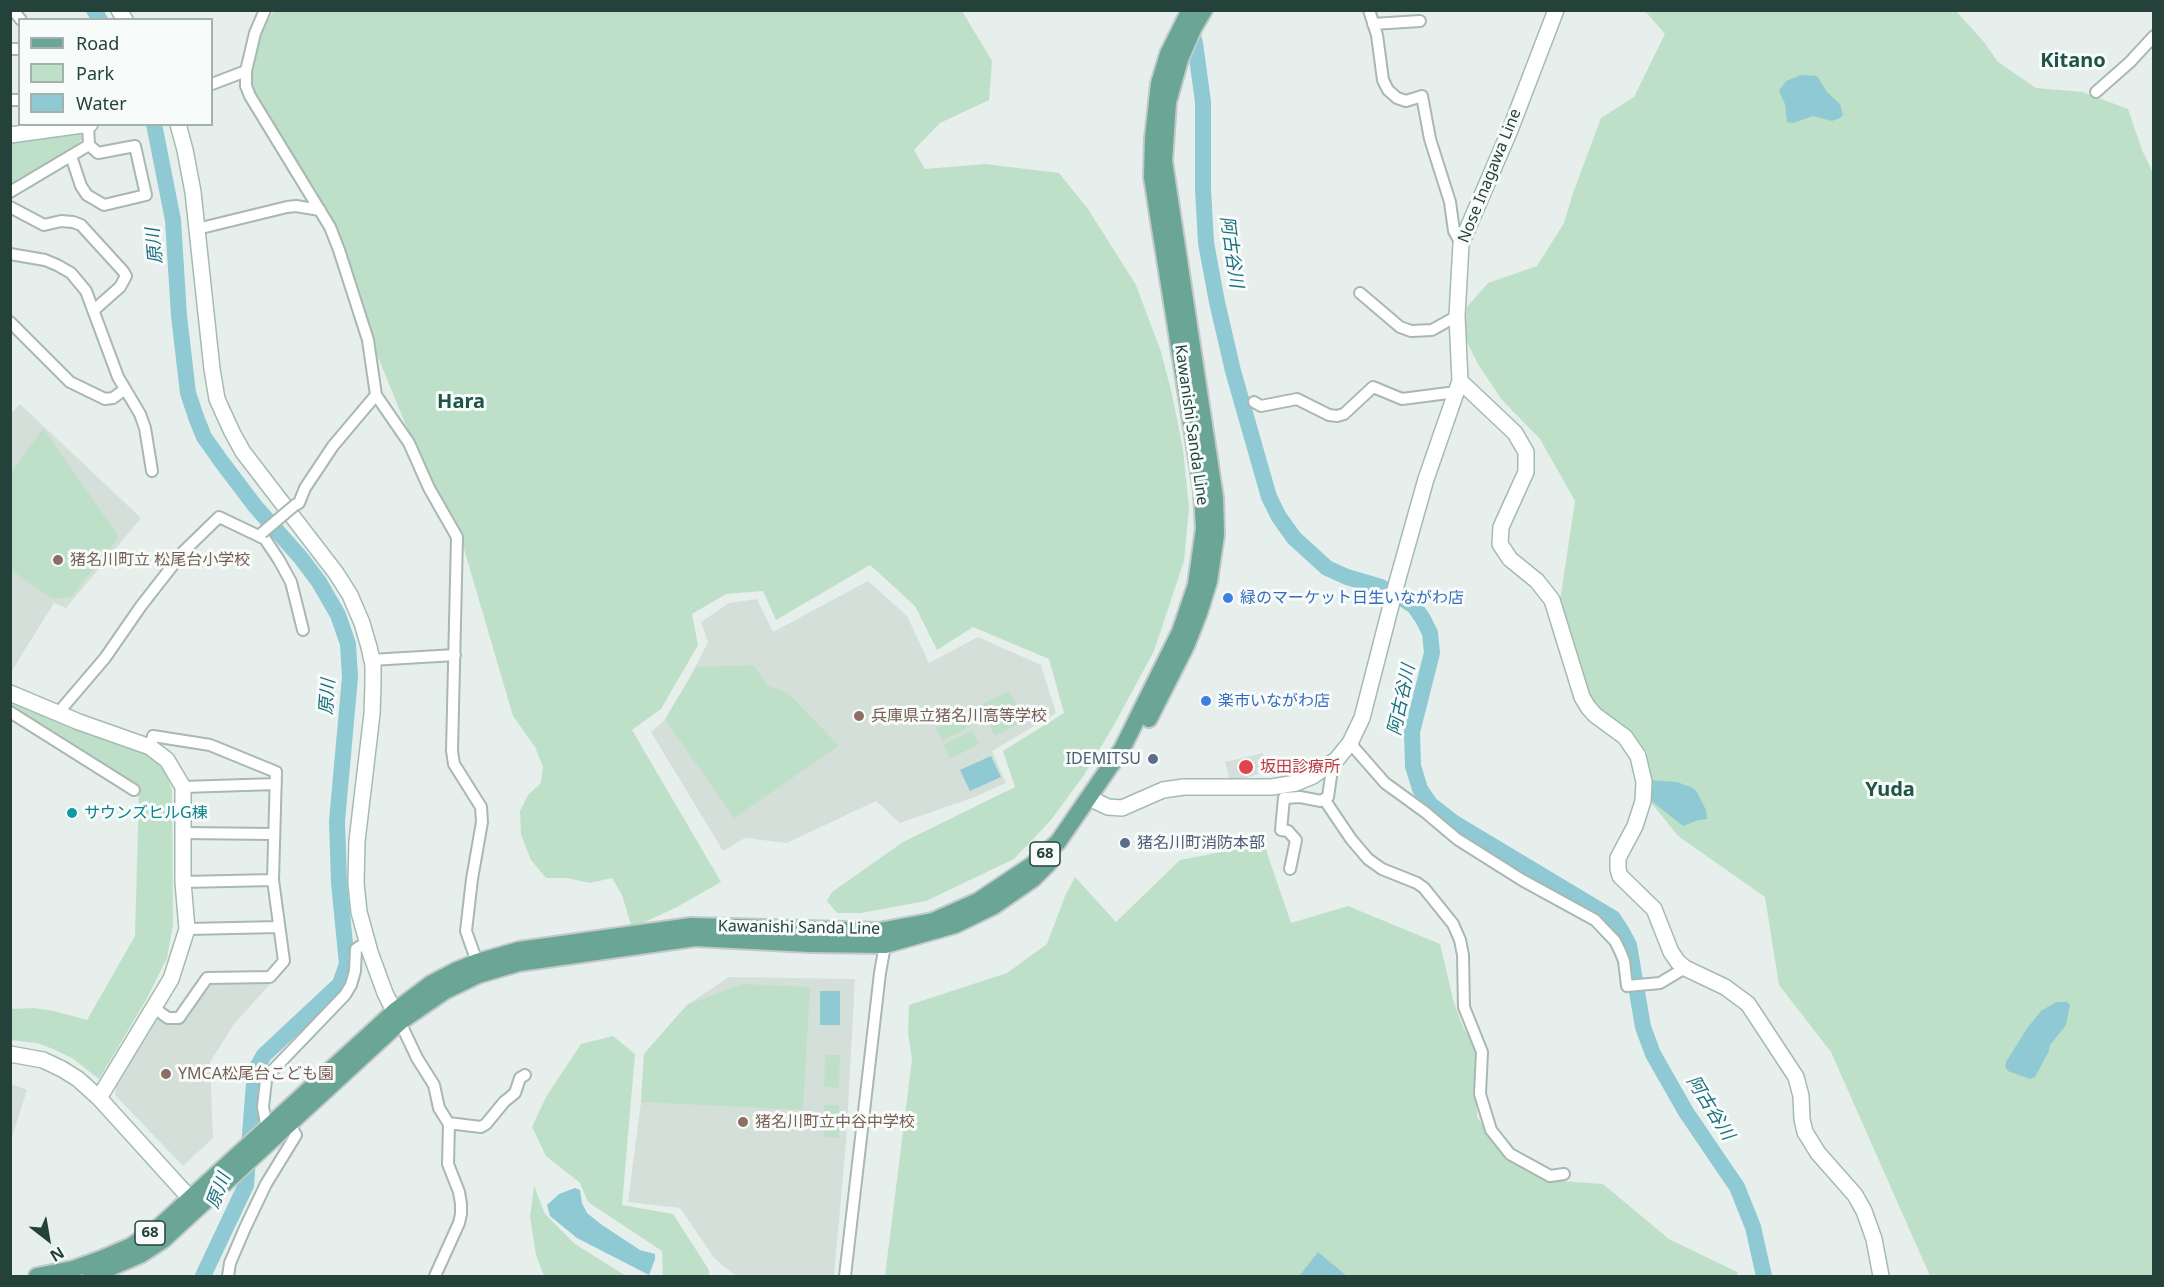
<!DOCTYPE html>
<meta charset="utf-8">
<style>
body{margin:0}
#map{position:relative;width:2164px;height:1287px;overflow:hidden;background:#e6efeb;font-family:"Noto Sans",sans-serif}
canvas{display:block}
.frame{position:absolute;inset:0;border:12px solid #24423a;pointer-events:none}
.legend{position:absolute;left:18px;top:18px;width:195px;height:108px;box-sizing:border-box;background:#f7fbf9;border:2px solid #a3b1ad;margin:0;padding:8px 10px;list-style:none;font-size:18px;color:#24423a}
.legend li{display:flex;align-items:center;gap:12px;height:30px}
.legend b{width:30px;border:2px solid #a3b1ad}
.north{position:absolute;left:18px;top:1209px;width:60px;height:60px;-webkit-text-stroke:4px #f7fbf9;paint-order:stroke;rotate:149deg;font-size:16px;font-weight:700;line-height:24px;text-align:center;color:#24423a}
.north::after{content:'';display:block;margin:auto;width:21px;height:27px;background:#24423a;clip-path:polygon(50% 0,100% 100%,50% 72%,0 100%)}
</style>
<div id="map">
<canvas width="2164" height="1287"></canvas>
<div class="frame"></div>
<ul class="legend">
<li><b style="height:8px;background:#6aa596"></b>Road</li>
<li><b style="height:16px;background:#bfe0c8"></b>Park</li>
<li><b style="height:16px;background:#8ec9d4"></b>Water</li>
</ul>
<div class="north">N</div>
</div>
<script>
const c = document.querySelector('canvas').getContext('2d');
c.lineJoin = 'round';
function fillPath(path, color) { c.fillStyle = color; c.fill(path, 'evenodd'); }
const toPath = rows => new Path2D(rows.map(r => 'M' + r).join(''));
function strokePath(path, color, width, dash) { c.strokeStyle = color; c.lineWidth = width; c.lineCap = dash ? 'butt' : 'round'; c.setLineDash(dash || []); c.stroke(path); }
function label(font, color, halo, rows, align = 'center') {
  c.font = font + ' "Noto Sans","Noto Sans JP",sans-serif'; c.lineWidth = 6; c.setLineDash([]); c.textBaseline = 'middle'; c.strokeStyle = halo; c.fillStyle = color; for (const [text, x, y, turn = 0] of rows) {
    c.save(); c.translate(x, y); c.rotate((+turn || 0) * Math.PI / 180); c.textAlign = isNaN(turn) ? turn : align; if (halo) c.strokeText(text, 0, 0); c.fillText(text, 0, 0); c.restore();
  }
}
fillPath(toPath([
 [20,404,141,518,66,608,54,603,11,672,10,415],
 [868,581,907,616,929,663,978,637,1041,665,1056,713,992,751,1006,783,972,798,900,823,876,801,787,843,745,838,723,851,651,732,672,714,708,642,701,622,729,603,757,599,773,632],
 [1263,753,1266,772,1230,782,1225,762],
 [729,977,855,979,846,1143,834,1276,736,1276,715,1259,680,1208,628,1202,641,1102,644,1054,687,1005],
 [211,980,273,981,234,1024,210,1062,213,1138,183,1166,115,1095,116,1087,154,1015,174,1021,187,1019],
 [11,1084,27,1090,11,1140,10,1084]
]), '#d4dfda');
fillPath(toPath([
 [274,11,962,11,992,61,989,100,940,123,914,150,925,169,985,164,1059,173,1088,209,1136,285,1161,352,1172,394,1183,449,1189,508,1184,561,1154,651,1114,725,1084,775,1051,820,1014,859,926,901,861,913,837,913,827,901,832,892,903,842,1015,787,1003,751,1064,713,1049,659,973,627,937,650,915,606,870,565,776,620,763,591,726,594,692,614,698,645,661,709,632,730,721,882,677,907,632,928,622,895,612,878,590,883,567,878,546,878,531,860,521,835,520,811,528,795,541,783,543,767,535,747,513,716,459,532,430,484,373,345,337,228,252,93,250,75,260,32],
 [1645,11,1956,11,1984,42,1998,62,2036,88,2083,92,2128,109,2142,150,2154,175,2153,1276,1930,1276,1831,1052,1779,985,1765,897,1678,836,1649,800,1647,752,1600,713,1591,698,1560,601,1575,501,1540,439,1502,400,1478,364,1463,334,1467,307,1488,283,1537,266,1564,223,1573,193,1601,118,1634,97,1665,34],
 [78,130,83,138,74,148,11,185,11,140],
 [43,428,119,537,71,597,52,599,11,570,11,473],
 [753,665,768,686,788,693,839,746,734,818,665,719,696,667],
 [1009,691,1016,704,987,719,980,705],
 [10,699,145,751,166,772,172,790,173,925,167,958,146,1000,99,1079,72,1058,53,1049,37,1043,11,1040,11,1009,34,1008,54,1011,87,1020,135,936,139,790,137,785,52,730,11,708],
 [1018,708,1024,721,995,736,988,723],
 [964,712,971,726,942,741,936,727],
 [972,730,979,744,950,759,943,745],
 [1264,844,1291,923,1348,906,1440,944,1454,1003,1463,1027,1479,1054,1477,1117,1505,1155,1548,1180,1603,1184,1669,1239,1737,1272,1738,1276,1347,1276,1318,1253,1299,1276,885,1276,912,1059,908,1033,909,1005,1007,973,1047,944,1065,896,1075,877,1116,922,1180,860],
 [742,984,810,987,803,1110,641,1102,644,1054,687,1005],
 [613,1036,635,1054,622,1205,673,1214,709,1270,709,1276,663,1276,662,1251,588,1202,580,1183,546,1156,532,1127,546,1097,581,1044],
 [825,1055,840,1055,839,1088,824,1087],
 [824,1105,839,1105,839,1138,824,1137],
 [534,1186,545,1214,575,1244,626,1276,544,1276,536,1255,530,1217]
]), '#bfe0c8');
fillPath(toPath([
 [1801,75,1817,76,1827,92,1840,104,1843,115,1840,118,1832,121,1813,116,1793,123,1787,122,1785,104,1779,91,1786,81],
 [991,756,1001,777,970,791,960,770],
 [1647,780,1677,782,1693,788,1697,792,1706,810,1707,819,1699,820,1683,826,1648,798],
 [820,991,840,991,840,1025,820,1025],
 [2057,1002,2067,1002,2070,1005,2066,1025,2050,1045,2049,1051,2035,1077,2030,1079,2008,1071,2005,1067,2006,1062,2028,1027,2042,1010],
 [575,1188,580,1190,582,1203,587,1213,602,1225,640,1250,655,1254,655,1259,649,1275,577,1238,550,1216,547,1205,559,1194],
 [1318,1252,1347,1276,1299,1276]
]), '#8ec9d4');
strokePath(toPath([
 [94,10,100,20],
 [1189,24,1195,43,1203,102,1203,189,1206,243,1217,302,1233,371,1269,497,1279,517,1294,538,1327,568,1347,577,1381,587,1400,597,1414,606,1423,619,1430,633,1432,653,1412,732,1413,766,1420,789,1430,804,1453,822,1613,918,1622,932,1629,945,1643,1027,1653,1054,1686,1112,1737,1187,1753,1227,1764,1276],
 [154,124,173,220,179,316,188,393,196,417,204,437,221,461,255,506,301,558,319,582,338,615,348,644,350,677,337,821,339,883,347,964,340,984,264,1055,255,1071,246,1185,203,1276]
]), '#8ec9d4', 16);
const street = toPath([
 [13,10,21,20],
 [265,10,255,33,246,71,246,86,250,96,330,227,339,250,368,340,376,395,409,443,429,488,457,537,452,751,454,764,481,807,482,822,472,879,466,931,477,962],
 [1369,10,1377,35,1383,80,1388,90,1397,98,1406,101,1422,96,1430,139,1450,202,1454,231,1461,244],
 [1373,24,1420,21],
 [10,49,20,49],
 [212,84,246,71],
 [2096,92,2130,62,2154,36],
 [10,100,20,100],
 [71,156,81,186,87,195,104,205,146,195,135,146,98,153,89,145],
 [10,192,89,145,88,125],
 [10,207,44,225,61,221,73,222,81,225,123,271,126,276,120,287,94,310],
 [197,229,287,207,296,206,320,210],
 [10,254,45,260,57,265,71,273,86,291,118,377,140,414,145,428,152,471],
 [1360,293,1400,327,1411,331,1432,330,1457,316],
 [10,322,70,382,105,399,113,398,125,389],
 [1254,402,1261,406,1297,399,1329,415,1337,416,1344,414,1373,387,1402,399,1456,392],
 [295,505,299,503,305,488,333,446,376,395],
 [371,660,455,655],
 [10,712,134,790],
 [58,713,105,658,141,606,184,551,219,517,265,539,279,560,291,582,303,630],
 [1350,743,1385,783,1425,812,1457,839,1522,880,1595,920,1615,941,1620,951,1624,961,1627,986,1660,983,1685,968],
 [150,747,153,736,210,745,276,772,273,880,284,961,270,977,207,978,179,1018,168,1018,154,1008],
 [183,787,276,784],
 [1324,799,1351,839,1368,859,1382,869,1417,883,1424,888,1453,924,1460,940,1463,955,1464,1007,1482,1052,1480,1094,1491,1130,1510,1154,1550,1176,1564,1174],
 [183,833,273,834],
 [1290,869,1296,840,1288,831,1281,830,1284,798,1300,797,1321,801,1328,797,1333,762],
 [183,882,273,880],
 [187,929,279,927],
 [400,1022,417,1058,434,1085,439,1108,449,1124,448,1164,459,1192,461,1204,461,1214,459,1223,435,1276],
 [448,1123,481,1127,486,1124,504,1102,515,1093,520,1078,525,1075],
 [267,1129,263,1107,266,1080,272,1071,345,995,351,985,355,971,356,949,367,942],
 [228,1276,230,1263,245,1228,266,1184,296,1135,287,1120],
 [845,1276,880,973,885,945,883,940]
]);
const secondary = toPath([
 [119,10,125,20],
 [178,124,185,150,193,192,212,369,217,399,232,432,243,452,336,573,350,595,362,623,369,647,373,665,373,684,372,714,357,841,356,883,359,912,370,952,385,993,399,1021],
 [10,135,90,124],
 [1460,381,1515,433,1526,452,1526,472,1501,527,1500,544,1510,559,1537,581,1552,600,1582,697,1588,707,1595,715,1625,737,1638,756,1644,782,1643,801,1635,826,1618,858,1618,869,1620,876,1654,909,1671,952,1678,962,1685,968,1725,987,1748,1004,1796,1077,1801,1096,1802,1119,1805,1132,1818,1153,1855,1195,1864,1211,1874,1239,1881,1276],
 [10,693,79,722,150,747,167,760,183,787,183,882,187,929,171,979,99,1098],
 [1089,798,1108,807,1122,808,1163,790,1184,787,1272,787,1296,783,1313,776,1337,759,1350,743,1362,718,1397,582,1426,479,1460,381,1457,316,1461,244,1510,130,1556,10],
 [10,1054,43,1060,62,1069,78,1079,99,1098,197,1206]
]);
const primary = toPath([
 [1149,719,1186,646,1199,613,1209,581,1216,535,1215,498,1164,161,1168,102,1180,59,1194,27,1204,10],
 [37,1276,73,1269,101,1259,131,1246,159,1227,395,1011,432,983,455,971,477,962,519,950,691,926,879,931,933,921,978,901,1032,865,1058,842,1122,749,1180,632,1196,585,1204,529,1202,491,1152,177,1153,138,1159,84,1168,54,1190,10],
 [91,1276,140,1255,163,1240,400,1022,445,991,478,975,519,963,695,938,810,944,885,945,955,925,994,906,1033,879,1049,863]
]);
strokePath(street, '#a8b8b2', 14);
strokePath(secondary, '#a4bbb3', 18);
strokePath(primary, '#c2cac8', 20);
strokePath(street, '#fff', 10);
strokePath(secondary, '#fff', 15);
strokePath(primary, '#6aa596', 16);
const streetBridge = toPath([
 [262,533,295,505]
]);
strokePath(streetBridge, '#a8b8b2', 14, []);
strokePath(streetBridge, '#fff', 10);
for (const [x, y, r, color] of [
 [58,560,6,"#8d6e63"],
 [1228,598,6,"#3f7fe0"],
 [1206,701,6,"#3f7fe0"],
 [859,716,6,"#8d6e63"],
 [1153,759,6,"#5c6f8a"],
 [1246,767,8,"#e0444e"],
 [72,813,6,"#0f9aa8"],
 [1125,843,6,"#5c6f8a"],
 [166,1074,6,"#8d6e63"],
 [743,1122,6,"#8d6e63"]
]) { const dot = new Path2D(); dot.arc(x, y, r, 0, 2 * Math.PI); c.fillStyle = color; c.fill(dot); strokePath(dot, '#f7fbf9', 2); }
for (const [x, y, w] of [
 [1045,854,30],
 [150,1233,30]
]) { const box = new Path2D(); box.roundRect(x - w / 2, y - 12, w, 24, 4.5); c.fillStyle = '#f7fbf9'; c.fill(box); strokePath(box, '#24423a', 1.5); }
label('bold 15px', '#24423a', null, [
 ["68",1045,854],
 ["68",150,1233]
]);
label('16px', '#24423a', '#f7fbf9', [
 ["Nose Inagawa Line",1490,176,-68],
 ["Kawanishi Sanda Line",1191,425,82],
 ["Kawanishi Sanda Line",799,928,1]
]);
label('16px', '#785e54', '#f7fbf9', [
 ["猪名川町立 松尾台小学校",70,560],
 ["兵庫県立猪名川高等学校",871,716],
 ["YMCA松尾台こども園",178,1074],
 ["猪名川町立中谷中学校",755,1122]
], 'left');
label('16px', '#366cbe', '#f7fbf9', [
 ["緑のマーケット日生いながわ店",1240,598],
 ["楽市いながわ店",1218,701]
], 'left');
label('16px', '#4e5e75', '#f7fbf9', [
 ["IDEMITSU",1141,759],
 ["猪名川町消防本部",1137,843,"left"]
], 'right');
label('16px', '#be3a42', '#f7fbf9', [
 ["坂田診療所",1260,767]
], 'left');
label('16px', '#0d838f', '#f7fbf9', [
 ["サウンズヒルG棟",84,813]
], 'left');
label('italic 18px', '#1c6f80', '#f7fbf9', [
 ["原川",155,246,-95],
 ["阿古谷川",1231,252,82],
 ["原川",328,697,-86],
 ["阿古谷川",1402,700,-78],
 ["阿古谷川",1710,1108,58],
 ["原川",219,1191,-69]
]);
label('bold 20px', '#1f5548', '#f7fbf9', [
 ["Kitano",2073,61],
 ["Hara",461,402],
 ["Yuda",1890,790]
]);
</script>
